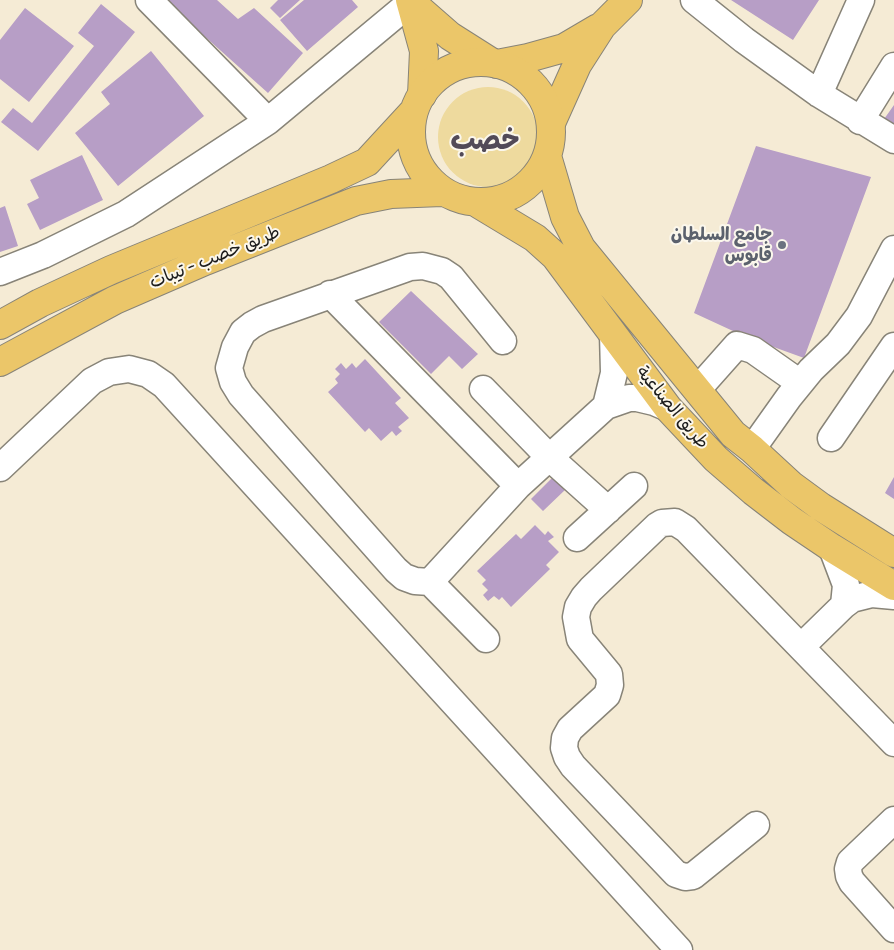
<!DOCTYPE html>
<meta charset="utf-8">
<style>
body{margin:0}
canvas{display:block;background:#f5ebd5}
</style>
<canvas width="894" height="950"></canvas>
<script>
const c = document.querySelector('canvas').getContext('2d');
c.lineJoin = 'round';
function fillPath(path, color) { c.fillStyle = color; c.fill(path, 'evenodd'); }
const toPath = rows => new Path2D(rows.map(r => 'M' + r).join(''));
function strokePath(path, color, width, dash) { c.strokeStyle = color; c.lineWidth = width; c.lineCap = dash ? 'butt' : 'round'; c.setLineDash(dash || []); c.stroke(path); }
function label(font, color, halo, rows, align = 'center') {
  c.font = font + ' Pangolin,"Playpen Sans Arabic",sans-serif'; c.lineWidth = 4; c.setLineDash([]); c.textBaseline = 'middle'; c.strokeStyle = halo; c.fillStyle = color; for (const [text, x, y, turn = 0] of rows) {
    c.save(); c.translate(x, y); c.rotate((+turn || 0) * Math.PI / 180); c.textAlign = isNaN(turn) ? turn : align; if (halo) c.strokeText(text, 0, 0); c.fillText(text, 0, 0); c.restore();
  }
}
fillPath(toPath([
 '438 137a50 50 0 1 1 100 0a50 50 0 1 1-100 0Z'
]), '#eeda9e');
fillPath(toPath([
 [164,0,217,0,238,19,254,8,303,53,268,93],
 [278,0,300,0,280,18,270,8],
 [304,0,352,0,358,7,307,51,280,20],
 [731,0,819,0,793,40],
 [101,4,135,32,38,151,1,122,13,108,32,123,94,46,78,33],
 [25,8,74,46,29,102,0,79,0,40],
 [151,51,204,116,118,186,75,133,110,104,101,92],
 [894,105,894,130,882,122],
 [756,146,871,177,804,358,746,337,694,313],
 [82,155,103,200,40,230,27,204,39,198,30,180],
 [5,206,18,246,0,252,0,208],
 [411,291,478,354,462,369,449,356,431,374,379,322],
 [365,359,401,398,395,403,409,418,398,427,402,431,396,436,392,431,381,441,369,428,365,432,328,392,338,383,335,379,340,374,335,369,341,363,346,369,352,363,356,368],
 [553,477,565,490,543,511,531,499],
 [894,477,894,499,885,493],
 [535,525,545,535,548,531,554,537,548,541,559,552,546,565,550,569,511,607,502,597,499,600,494,596,488,601,483,595,488,590,482,584,486,580,477,571,516,534,521,539]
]), '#b79ec6');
const minor = toPath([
 [149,0,268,121],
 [694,0,744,40,819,94,894,140],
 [819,94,861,0],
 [860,121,894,66],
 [0,272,43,255,126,214,268,121,411,2],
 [330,294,518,486],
 [503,341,451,277,442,271,423,266,410,267,263,319,252,325,243,332,235,347,229,368,233,382,241,395,396,570,404,577,415,581,430,582,518,486,606,406,629,398,637,398,654,402,668,408],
 [483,389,549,457,608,510],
 [697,390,737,345,753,350,800,383],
 [606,406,614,373,613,334],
 [831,438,894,346],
 [752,449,789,397,811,370,838,344,859,316,894,249],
 [0,468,92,381,109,372,129,369,148,374,164,385,679,950],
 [577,538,634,486],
 [832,548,846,585,844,605],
 [430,582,486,639],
 [801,647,844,605,852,599,872,594,894,596],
 [894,820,850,862,848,869,849,876,852,882,894,929],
 [756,825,693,876,685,877,676,874,573,766,567,757,564,748,565,738,570,729,607,695,610,685,609,674,580,639,576,617,578,607,584,597,591,589,657,526,662,523,675,522,686,529,894,743]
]);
const major = toPath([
 [410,0,424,51,422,95],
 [411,2,450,36,491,62],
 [497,64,528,58,564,48,598,28],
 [551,123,577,65,602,26,628,0]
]);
const highway = toPath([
 '411 132a70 70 0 1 1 140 0a70 70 0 1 1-140 0Z',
 [547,156,565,217,581,248,733,434,752,449,791,485,821,507,894,553],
 [477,203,535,238,555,256,668,408,716,459,753,491,792,521,832,548,894,586],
 [0,325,40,303,111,270,331,179,367,162,414,111],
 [0,362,115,300,205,261,356,201,391,194,442,192]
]);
strokePath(minor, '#888478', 29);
strokePath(major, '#888478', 30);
strokePath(highway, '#888478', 30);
strokePath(minor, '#fff', 26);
strokePath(major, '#ebc669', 28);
strokePath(highway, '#ebc669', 28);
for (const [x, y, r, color] of [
 [782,245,5,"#6b7280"]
]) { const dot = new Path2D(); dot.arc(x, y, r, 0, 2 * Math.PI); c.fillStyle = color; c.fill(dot); strokePath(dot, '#fbf7ec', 2); }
label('bold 18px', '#5b616d', '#fbf7ec', [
 ["جامع السلطان",772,235],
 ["قابوس",772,256]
], 'right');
label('18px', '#1c1c1c', '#fbf7ec', [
 ["طريق خصب - تيبات",215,258,-22],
 ["طريق الصناعية",672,408,50]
]);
label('bold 28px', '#524a58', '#fbf7ec', [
 ["خصب",485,142]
]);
</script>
